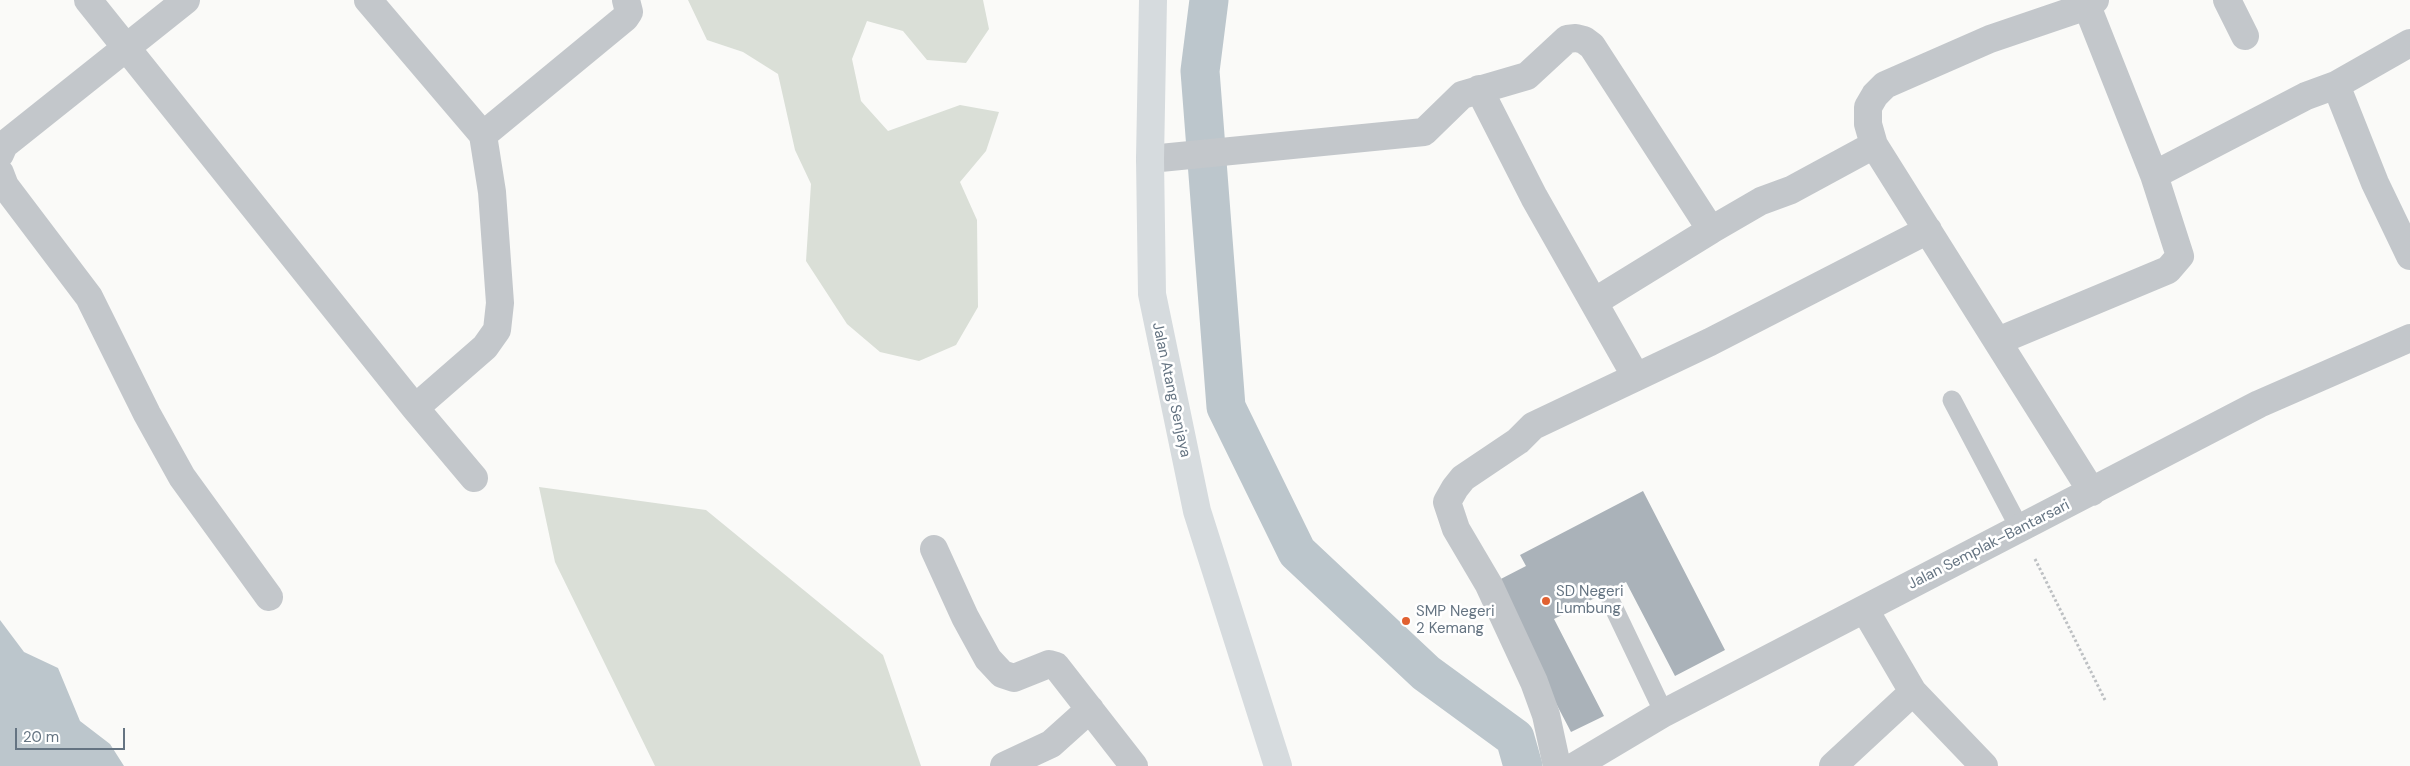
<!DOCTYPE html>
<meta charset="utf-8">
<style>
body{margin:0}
#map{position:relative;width:2410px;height:766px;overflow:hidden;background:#fafaf8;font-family:"DM Sans",sans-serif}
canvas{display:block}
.scale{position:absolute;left:15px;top:728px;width:110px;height:22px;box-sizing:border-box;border:2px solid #657482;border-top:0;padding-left:6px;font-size:15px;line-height:18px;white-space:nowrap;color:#657482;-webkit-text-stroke:4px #fff;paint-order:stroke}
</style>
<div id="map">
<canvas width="2410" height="766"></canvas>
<div class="scale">20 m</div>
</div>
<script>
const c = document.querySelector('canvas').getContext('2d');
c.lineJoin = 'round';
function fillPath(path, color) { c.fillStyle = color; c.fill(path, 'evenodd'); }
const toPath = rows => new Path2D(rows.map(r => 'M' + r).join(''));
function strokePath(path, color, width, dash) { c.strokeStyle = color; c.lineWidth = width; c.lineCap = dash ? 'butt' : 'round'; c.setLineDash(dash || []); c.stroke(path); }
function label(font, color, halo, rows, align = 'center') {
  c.font = font + ' "DM Sans",sans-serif'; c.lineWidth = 5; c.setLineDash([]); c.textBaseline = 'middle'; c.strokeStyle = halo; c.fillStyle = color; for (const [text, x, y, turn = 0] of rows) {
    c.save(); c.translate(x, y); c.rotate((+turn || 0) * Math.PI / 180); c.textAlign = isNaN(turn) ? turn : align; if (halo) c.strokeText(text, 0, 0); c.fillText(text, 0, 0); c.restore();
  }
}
fillPath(toPath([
 [688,0,983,0,989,29,966,63,927,60,903,31,867,21,852,59,861,101,888,131,960,105,999,112,986,151,960,182,977,220,978,307,956,345,919,361,880,352,847,324,806,261,811,184,795,150,778,74,743,52,707,40],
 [539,487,706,510,883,655,921,766,655,766,555,562]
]), '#dadfd7');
fillPath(toPath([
 [0,620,24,652,58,668,80,721,110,744,124,766,0,766]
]), '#bcc6cc');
strokePath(toPath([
 [1209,0,1200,71,1226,407,1297,552,1426,673,1515,738,1523,766]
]), '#bcc6cc', 39);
fillPath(toPath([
 [1643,491,1725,650,1675,676,1626,582,1554,619,1604,716,1571,732,1493,583,1526,566,1520,555]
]), '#aab2b9');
strokePath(toPath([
 [2035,559,2105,700]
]), '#bdc0c3', 3, [2.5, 2.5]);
strokePath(toPath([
 [1952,400,2020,529],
 [1611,602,1664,713]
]), '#c3c7cb', 19);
strokePath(toPath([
 [88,0,415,408,485,347,497,330,500,303,492,192,483,135,368,0],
 [2227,0,2245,36],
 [2336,85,2410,43],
 [1479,89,1534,197,1636,377],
 [483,135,625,18,629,12,626,0],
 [1874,145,2092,492],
 [0,154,4,145,186,0],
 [1150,159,1424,132,1462,95,1527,76,1567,39,1576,38,1584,40,1592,46,1711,230,1761,201,1791,190,1874,145,1868,124,1868,107,1875,95,1885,85,1990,39,2087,6,2095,0],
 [0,173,5,186,89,297,147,414,182,477,269,597],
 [2154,175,2306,96,2336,85,2375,183,2410,256],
 [1594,302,1711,230],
 [1998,341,2168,270,2180,256,2154,175,2087,6],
 [415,408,474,478],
 [934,549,965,617,988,659,1002,674,1014,678,1049,664,1056,666,1134,766],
 [1865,610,1913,692,1984,766],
 [1004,766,1051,744,1090,709],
 [1557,766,1546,715,1534,682,1489,585,1456,529,1447,502,1455,488,1463,478,1518,441,1533,426,1710,342,1928,230],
 [1575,766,1664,713,2259,404,2410,338],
 [1833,766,1913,692]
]), '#c3c7cb', 28);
strokePath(toPath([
 [1153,0,1150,159,1152,294,1197,511,1278,766]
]), '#d6dbde', 28);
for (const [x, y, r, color] of [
 [1546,601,5,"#e16131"],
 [1406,621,5,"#e16131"]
]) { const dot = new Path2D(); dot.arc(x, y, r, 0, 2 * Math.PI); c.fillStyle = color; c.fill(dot); strokePath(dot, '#fff', 2); }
label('15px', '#657482', '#fff', [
 ["Jalan Atang Senjaya",1171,390,78],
 ["Jalan Semplak–Bantarsari",1989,545,-27]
]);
label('15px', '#657482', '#fff', [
 ["SD Negeri",1556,592],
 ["Lumbung",1556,609],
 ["SMP Negeri",1416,612],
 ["2 Kemang",1416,629]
], 'left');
</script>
